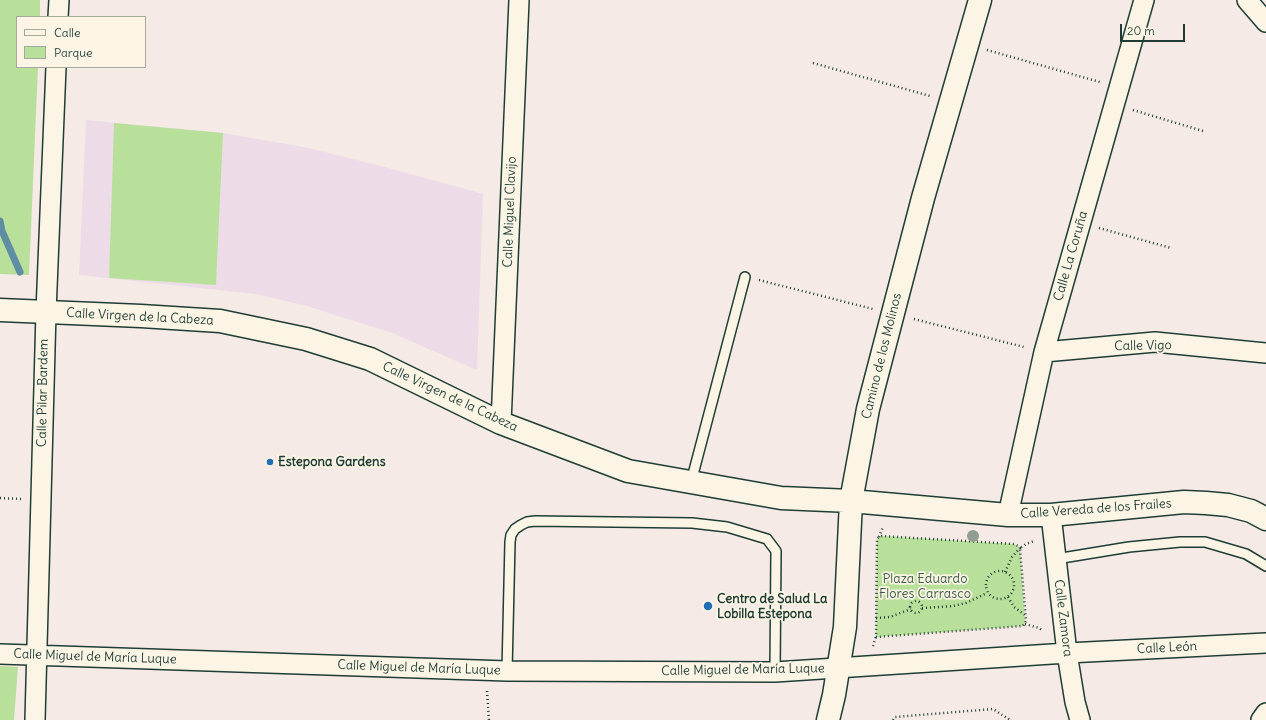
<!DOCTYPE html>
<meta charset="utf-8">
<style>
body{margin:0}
#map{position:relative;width:1266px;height:720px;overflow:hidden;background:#f5eae6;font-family:Delius,sans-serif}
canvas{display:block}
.legend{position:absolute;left:16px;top:16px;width:130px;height:52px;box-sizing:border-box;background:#fcf5e5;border:1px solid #a4ab9e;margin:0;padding:5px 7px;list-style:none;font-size:12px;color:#1f3d34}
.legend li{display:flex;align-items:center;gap:8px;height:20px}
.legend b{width:20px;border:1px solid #a4ab9e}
.scale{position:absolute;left:1120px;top:24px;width:65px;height:18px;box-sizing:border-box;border:2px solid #1f3d34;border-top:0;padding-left:5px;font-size:12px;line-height:14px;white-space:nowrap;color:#1f3d34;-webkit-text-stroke:3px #fcf5e5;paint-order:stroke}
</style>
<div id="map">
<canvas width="1266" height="720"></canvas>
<ul class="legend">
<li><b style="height:5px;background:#fcf5e5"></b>Calle</li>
<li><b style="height:11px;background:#b9e09b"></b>Parque</li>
</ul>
<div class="scale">20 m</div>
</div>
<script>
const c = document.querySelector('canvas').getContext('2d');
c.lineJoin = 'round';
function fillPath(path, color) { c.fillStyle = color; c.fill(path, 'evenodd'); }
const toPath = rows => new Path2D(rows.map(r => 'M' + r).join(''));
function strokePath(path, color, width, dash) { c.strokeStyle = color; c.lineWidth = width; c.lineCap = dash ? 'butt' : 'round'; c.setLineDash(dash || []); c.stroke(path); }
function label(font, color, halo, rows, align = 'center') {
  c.font = font + ' Delius,sans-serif'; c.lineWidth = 3.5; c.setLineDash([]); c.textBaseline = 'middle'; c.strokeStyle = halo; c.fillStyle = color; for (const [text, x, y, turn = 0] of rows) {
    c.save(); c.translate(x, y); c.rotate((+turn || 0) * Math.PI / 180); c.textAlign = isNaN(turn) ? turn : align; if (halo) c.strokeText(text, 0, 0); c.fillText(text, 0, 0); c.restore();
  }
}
fillPath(toPath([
 [86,120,223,133,309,148,385,167,483,194,477,370,392,333,307,306,256,294,79,275]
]), '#eddce7');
fillPath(toPath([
 [0,0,40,0,40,17,17,17,17,67,38,67,29,275,0,274],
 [114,123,223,133,216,285,109,278],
 [882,536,1014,544,1018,546,1020,548,1025,624,1023,626,876,637,877,539],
 [0,666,18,667,14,720,0,720]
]), '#b9e09b');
strokePath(toPath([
 [0,221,2,231,20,272]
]), '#5f8da1', 7);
const lane = toPath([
 [691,482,745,277],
 [1056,559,1129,547,1180,542,1205,542,1246,554,1266,566],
 [507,671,510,542,511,535,515,529,521,525,527,522,535,521,692,523,727,527,767,539,776,551,775,672]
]);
const street = toPath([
 [1247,0,1266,22],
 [58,17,59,0],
 [1044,352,1155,342,1266,353],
 [501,423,519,0],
 [1008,515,1044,352,1144,0],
 [1051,515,1067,653,1075,702,1080,720],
 [0,654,507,671,775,672,1067,653,1266,643],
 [35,720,46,312,56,67],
 [1261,720,1266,713]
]);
const secondary = toPath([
 [0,310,141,316,220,321,306,339,370,359,501,423,628,471,781,498,851,501,1008,515,1051,515,1184,502,1206,503,1228,505,1251,511,1266,519],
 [828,720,834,695,845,627,851,501,868,409,923,198,980,0]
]);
strokePath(lane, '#1f3d34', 12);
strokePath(street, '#1f3d34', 22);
strokePath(secondary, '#1f3d34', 25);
strokePath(toPath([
 [987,50,1100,82],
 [813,63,930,96],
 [1133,110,1203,131],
 [1099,228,1171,248],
 [759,280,873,309],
 [914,319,1024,347],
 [0,498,21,499],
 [879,537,883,527],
 '986 585a14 14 0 1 1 28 0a14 14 0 1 1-28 0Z',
 [1005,572,1012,557,1020,548,1018,546,1014,544,882,536,879,537,877,539,876,637,1023,626,1026,621,1020,548,1026,544,1034,541],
 [1008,597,1014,607,1025,615],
 '910 607a6 6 0 1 1 12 0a6 6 0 1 1-12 0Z',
 [922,608,953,606,966,603,987,593],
 [876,618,890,617,911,609],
 [1025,624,1039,628,1043,631],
 [873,646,876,637],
 [487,691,489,720],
 [893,720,895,717,993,709,1010,720]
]), '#1f3d34', 2.5, [1, 3]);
strokePath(lane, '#fcf5e5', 9);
strokePath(street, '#fcf5e5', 19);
strokePath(secondary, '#fcf5e5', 22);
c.fillStyle = '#909d90';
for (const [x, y] of [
 [973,536]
]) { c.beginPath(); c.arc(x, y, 6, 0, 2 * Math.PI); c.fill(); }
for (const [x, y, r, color] of [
 [270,462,4,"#1f6fb2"],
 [708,606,5,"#1f6fb2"]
]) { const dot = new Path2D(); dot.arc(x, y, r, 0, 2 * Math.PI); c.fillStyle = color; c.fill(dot); strokePath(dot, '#fcf5e5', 1.5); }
label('13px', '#1f3d34', '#fcf5e5', [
 ["Calle Miguel Clavijo",510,212,-88],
 ["Calle La Coruña",1071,256,-74],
 ["Calle Virgen de la Cabeza",140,317,3],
 ["Calle Vigo",1143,346,-1],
 ["Camino de los Molinos",882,356,-76],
 ["Calle Pilar Bardem",43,393,-89],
 ["Calle Virgen de la Cabeza",450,397,25],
 ["Calle Vereda de los Frailes",1096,509,-4],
 ["Calle Zamora",1063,618,83],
 ["Calle León",1167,648,-3],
 ["Calle Miguel de María Luque",95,657,2],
 ["Calle Miguel de María Luque",419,668,2],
 ["Calle Miguel de María Luque",743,670,-1]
]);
label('bold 13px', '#1f3d34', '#fcf5e5', [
 ["Estepona Gardens",278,462],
 ["Centro de Salud La",717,599],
 ["Lobilla Estepona",717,614]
], 'left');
label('13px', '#3e5e49', '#fcf5e5', [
 ["Plaza Eduardo",925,579],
 ["Flores Carrasco",925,594]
]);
</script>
